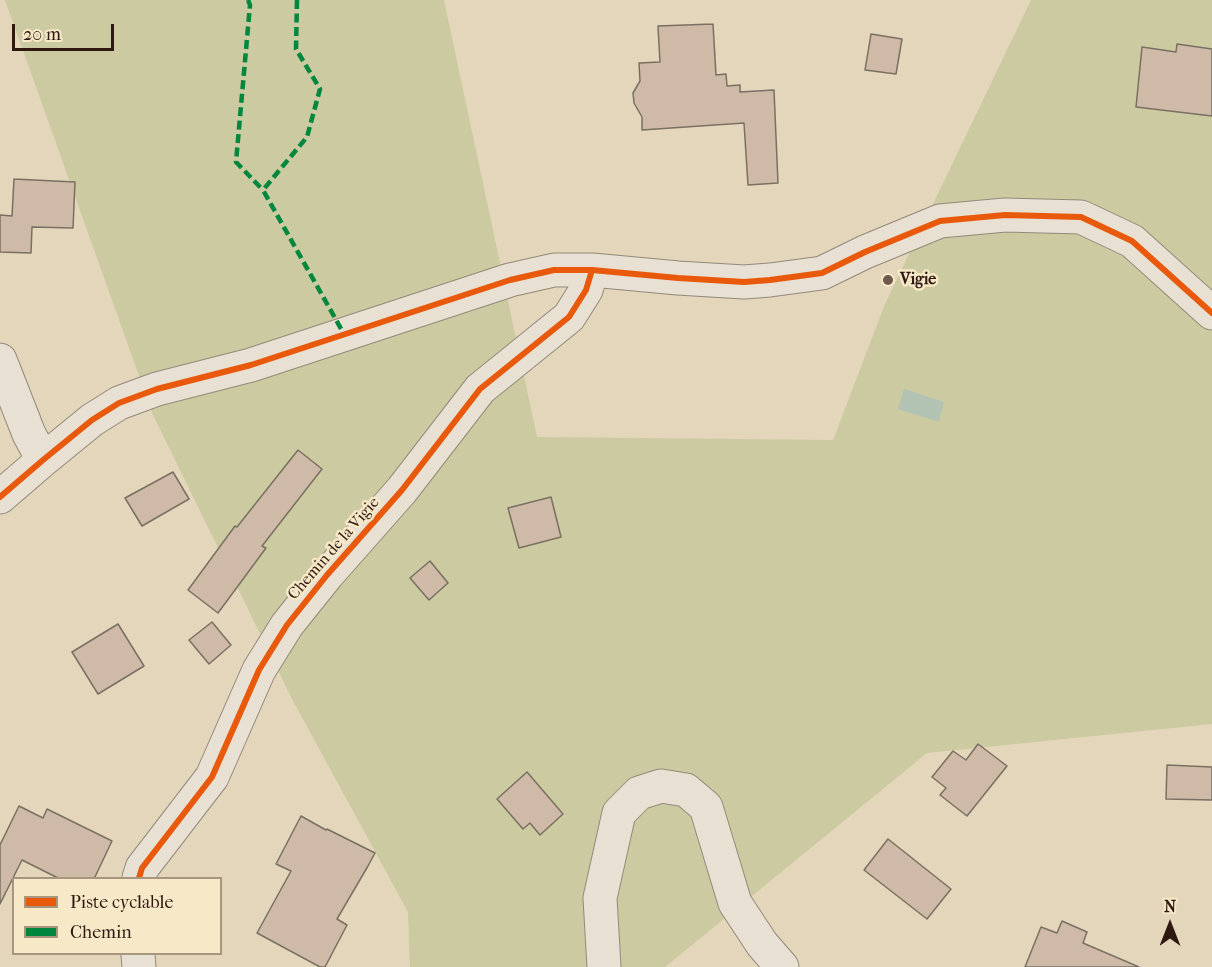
<!DOCTYPE html>
<style>
body{margin:0}
#map{position:relative;width:1212px;height:967px;overflow:hidden;background:#e3d6bb;font-family:"IM FELL French Canon",serif}
canvas{display:block}
.legend{position:absolute;left:12px;top:877px;width:210px;height:78px;box-sizing:border-box;background:#f7e8c8;border:2px solid #a7957e;margin:0;padding:8px 10px;list-style:none;font-size:18px;color:#2e1810}
.legend li{display:flex;align-items:center;gap:12px;height:30px}
.legend b{width:30px;border:2px solid #a7957e}
.north{position:absolute;left:1140px;top:895px;width:60px;height:60px;-webkit-text-stroke:4px #f7e8c8;paint-order:stroke;rotate:0deg;font-size:16px;font-weight:700;line-height:24px;text-align:center;color:#2e1810}
.north::after{content:'';display:block;margin:auto;width:21px;height:27px;background:#2e1810;clip-path:polygon(50% 0,100% 100%,50% 72%,0 100%)}
.scale{position:absolute;left:12px;top:24px;width:102px;height:27px;box-sizing:border-box;border:3px solid #2e1810;border-top:0;padding-left:8px;font-size:18px;line-height:21px;white-space:nowrap;color:#2e1810;-webkit-text-stroke:4px #f7e8c8;paint-order:stroke}
</style>
<div id="map">
<canvas width="1212" height="967"></canvas>
<ul class="legend">
<li><b style="height:8px;background:#e8590c"></b>Piste cyclable</li>
<li><b style="height:8px;background:#00873e"></b>Chemin</li>
</ul>
<div class="north">N</div>
<div class="scale">20 m</div>
</div>
<script>
const c = document.querySelector('canvas').getContext('2d');
c.lineJoin = 'round';
function fillPath(path, color) { c.fillStyle = color; c.fill(path, 'evenodd'); }
const toPath = rows => new Path2D(rows.map(r => 'M' + r).join(''));
function strokePath(path, color, width, dash) { c.strokeStyle = color; c.lineWidth = width; c.lineCap = dash ? 'butt' : 'round'; c.setLineDash(dash || []); c.stroke(path); }
function label(font, color, halo, rows, align = 'center') {
  c.font = font + ' "IM FELL French Canon",serif'; c.lineWidth = 5; c.setLineDash([]); c.textBaseline = 'middle'; c.strokeStyle = halo; c.fillStyle = color; for (const [text, x, y, turn = 0] of rows) {
    c.save(); c.translate(x, y); c.rotate((+turn || 0) * Math.PI / 180); c.textAlign = isNaN(turn) ? turn : align; if (halo) c.strokeText(text, 0, 0); c.fillText(text, 0, 0); c.restore();
  }
}
fillPath(toPath([
 [5,0,444,0,537,437,833,440,885,304,1031,0,1212,0,1212,724,927,753,665,967,410,967,408,912,292,699,153,415]
]), '#cccaa0');
fillPath(toPath([
 [904,389,944,402,939,422,898,409]
]), '#b2c2b3');
const building = toPath([
 [713,24,716,75,726,74,727,86,740,85,740,92,774,90,778,183,748,185,744,123,642,130,642,117,634,103,633,93,640,81,639,63,660,62,658,26,713,24],
 [871,34,902,39,896,74,865,70,871,34],
 [1177,44,1212,49,1212,116,1136,107,1142,47,1176,52,1177,44],
 [14,179,75,182,73,228,32,227,31,253,0,252,0,215,12,216,14,179],
 [298,450,322,469,262,546,266,548,218,613,188,590,235,526,237,527,298,450],
 [173,472,189,499,142,526,125,498,173,472],
 [551,497,561,537,519,548,508,508,551,497],
 [430,561,448,583,429,600,410,578,430,561],
 [212,622,231,645,209,664,189,640,212,622],
 [118,624,144,666,98,694,72,652,118,624],
 [978,744,1007,766,967,816,940,795,946,788,932,777,953,751,966,760,978,744],
 [1167,765,1212,767,1212,800,1166,799,1167,765],
 [527,772,563,814,540,835,530,823,523,829,497,799,527,772],
 [19,806,43,818,47,809,112,841,94,879,60,879,22,860,0,904,0,845,19,806],
 [301,816,326,830,327,829,375,853,368,866,337,919,347,925,325,967,320,967,257,933,291,871,276,864,301,816],
 [888,839,951,889,927,919,864,870,888,839],
 [1062,921,1087,932,1083,943,1139,967,1025,967,1041,927,1057,933,1062,921]
]);
fillPath(building, '#cebaa7');
strokePath(building, '#7a7062', 1.5);
const minor = toPath([
 [0,360,29,434,43,460],
 [0,497,43,460,92,420,119,403,157,389,251,365,510,280,554,270,592,270,678,278,744,282,770,280,822,273,865,252,940,221,1005,215,1081,217,1132,241,1212,313],
 [139,878,142,868,212,777,259,670,287,625,327,575,402,490,480,389,569,317,586,290,592,270],
 [138,954,139,967],
 [604,967,600,898,619,813,639,793,661,786,686,790,706,807,735,903,762,944,782,967]
]);
strokePath(minor, '#93897a', 35);
strokePath(minor, '#e7e0d3', 33);
strokePath(toPath([
 [248,0,250,5,236,162,263,190],
 [297,0,296,49,320,89,307,137,263,190,344,334]
]), '#00873e', 4.5, [9, 4.5]);
strokePath(toPath([
 [0,497,43,460,92,420,119,403,157,389,251,365,510,280,554,270,592,270,678,278,744,282,770,280,822,273,865,252,940,221,1005,215,1081,217,1132,241,1212,313],
 [139,878,142,868,212,777,259,670,287,625,327,575,402,490,480,389,569,317,586,290,592,270]
]), '#e8590c', 6);
for (const [x, y, r, color] of [
 [888,280,6,"#6d5a4c"]
]) { const dot = new Path2D(); dot.arc(x, y, r, 0, 2 * Math.PI); c.fillStyle = color; c.fill(dot); strokePath(dot, '#f7e8c8', 2); }
label('bold 16px', '#2e1810', '#f7e8c8', [
 ["Vigie",900,280]
], 'left');
label('16px', '#2e1810', '#f7e8c8', [
 ["Chemin de la Vigie",334,549,-49]
]);
</script>
